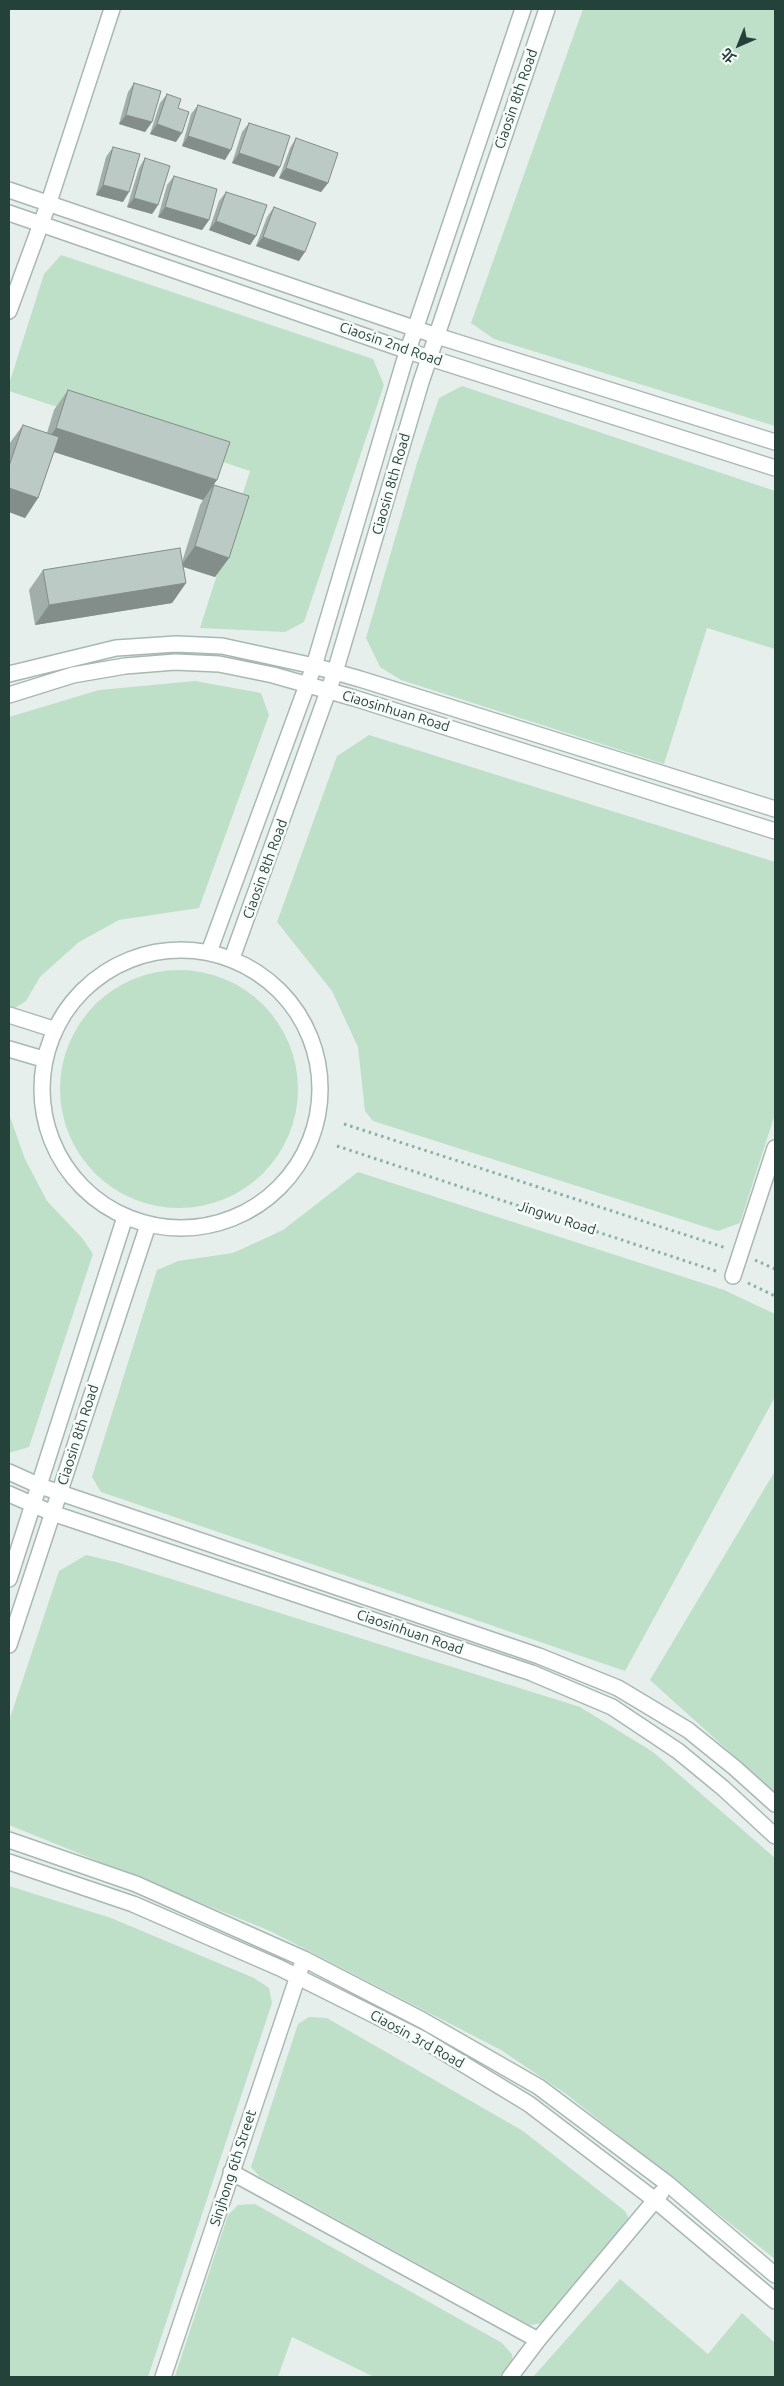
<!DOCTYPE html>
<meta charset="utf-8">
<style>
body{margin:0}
#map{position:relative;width:784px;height:2386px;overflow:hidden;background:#e6efeb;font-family:Ubuntu,"Noto Sans TC",sans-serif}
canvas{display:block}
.frame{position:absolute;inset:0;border:10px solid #24423a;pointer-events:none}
.north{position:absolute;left:714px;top:20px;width:50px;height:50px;-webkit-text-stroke:4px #f7fbf9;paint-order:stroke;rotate:224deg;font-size:14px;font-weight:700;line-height:20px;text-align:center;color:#24423a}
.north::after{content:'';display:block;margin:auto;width:18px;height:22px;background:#24423a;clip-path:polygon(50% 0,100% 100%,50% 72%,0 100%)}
</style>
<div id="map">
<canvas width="784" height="2386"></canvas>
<div class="frame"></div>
<div class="north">北</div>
</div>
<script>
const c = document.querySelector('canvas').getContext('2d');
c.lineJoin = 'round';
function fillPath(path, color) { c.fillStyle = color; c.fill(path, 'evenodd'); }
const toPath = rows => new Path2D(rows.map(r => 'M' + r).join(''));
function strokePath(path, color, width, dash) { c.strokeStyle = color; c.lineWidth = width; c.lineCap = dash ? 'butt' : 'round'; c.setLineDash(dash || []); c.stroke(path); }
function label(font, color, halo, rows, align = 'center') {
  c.font = font + ' Ubuntu,sans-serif'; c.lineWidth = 5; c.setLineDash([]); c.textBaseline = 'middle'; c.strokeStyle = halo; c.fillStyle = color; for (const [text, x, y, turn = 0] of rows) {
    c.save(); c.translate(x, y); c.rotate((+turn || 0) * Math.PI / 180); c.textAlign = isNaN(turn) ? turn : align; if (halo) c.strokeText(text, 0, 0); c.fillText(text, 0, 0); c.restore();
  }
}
fillPath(toPath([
 [583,9,775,9,775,426,494,339,471,323],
 [61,255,373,359,384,385,304,622,285,632,200,628,250,471,9,391,9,384,44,274],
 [462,386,775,491,775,649,707,628,664,764,401,680,380,667,366,638,417,463,439,398],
 [195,681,261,693,269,715,199,908,119,920,79,942,40,977,26,1001,15,1008,9,1006,9,717,99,690],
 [369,735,775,862,775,1114,740,1223,718,1231,373,1121,365,1111,358,1047,332,991,277,922,337,756],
 '60 1089a119 119 0 1 1 238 0a119 119 0 1 1-238 0Z',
 [9,1107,9,1114,25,1159,47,1201,83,1239,93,1254,29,1447,9,1453],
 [358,1172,724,1290,775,1314,775,1397,625,1671,101,1492,92,1477,157,1270,178,1261,233,1253,283,1230],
 [775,1471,775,1793,650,1680],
 [86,1555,120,1563,580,1707,653,1752,775,1858,775,2259,566,2094,501,2050,270,1931,9,1825,9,1721,59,1571],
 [9,1886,111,1918,254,1978,269,1988,272,2003,148,2377,9,2377],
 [309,2017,327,2018,523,2131,625,2211,629,2219,543,2323,530,2325,260,2177,251,2167,298,2024],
 [255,2204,502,2343,512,2354,513,2364,501,2377,374,2377,292,2337,278,2377,177,2377,175,2376,228,2215,238,2205],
 [620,2279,708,2354,742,2313,775,2343,775,2377,533,2377]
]), '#bfe0c8');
const minor = toPath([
 [9,190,437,336,775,442],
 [9,213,408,351,775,468],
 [9,311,49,202,112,9],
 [9,674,116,648,176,644,222,646,314,666,360,679,775,809],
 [9,695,73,675,125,666,175,662,219,664,273,675,354,698,775,831],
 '42 1089a139 139 0 1 1 278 0a139 139 0 1 1-278 0Z',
 [209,952,314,666,404,362,523,9],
 [232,958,335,672,421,382,547,9],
 [9,1015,53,1029],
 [9,1049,43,1059],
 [733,1276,775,1148],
 [9,1472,40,1486,539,1656,618,1688,688,1730,735,1768,775,1804],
 [9,1494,52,1513,532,1673,612,1707,678,1751,723,1788,775,1836],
 [9,1579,125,1217],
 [9,1645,148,1225],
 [9,1840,136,1884,304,1959,422,2020,539,2087,668,2184,775,2275],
 [9,1862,133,1904,280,1968,422,2039,529,2104,655,2200,775,2301],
 [231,2172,538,2340],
 [163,2377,301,1967],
 [510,2377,538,2340,661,2193]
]);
strokePath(minor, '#a8b8b2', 18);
strokePath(toPath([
 [344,1124,726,1248],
 [337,1146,719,1272],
 [755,1260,775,1269],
 [748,1283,775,1296]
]), '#86b3a5', 3, [2.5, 4]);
strokePath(minor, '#fff', 15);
fillPath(toPath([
 [134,83,152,122,145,132,119,124,128,92],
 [167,94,178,108,176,142,150,134,160,103],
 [198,105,225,160,182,146,191,114],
 [249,123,280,167,274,177,232,163,242,132],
 [296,138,328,183,321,192,279,178,290,148],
 [113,147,123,202,96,195,106,157],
 [145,158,158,205,152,214,127,207,139,168],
 [174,176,209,220,202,230,158,217,167,185],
 [226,192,256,236,250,245,209,230,219,201],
 [274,207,299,261,256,246,267,217],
 [68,390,214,485,229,558,215,577,183,567,186,583,172,603,35,625,29,590,43,570,182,562,200,505,203,500,54,452,38,498,25,518,9,512,9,444,23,425,47,433,54,410]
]), '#a1aea9');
fillPath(toPath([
 [126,115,152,122,145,132,119,124],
 [157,124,182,133,176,142,150,134],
 [188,136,231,150,225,160,182,146],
 [239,153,280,167,274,177,232,163],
 [286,168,328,183,321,192,279,178],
 [103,185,129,192,123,202,96,195],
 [134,198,158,205,152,214,127,207],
 [165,207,209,220,202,230,158,217],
 [216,221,256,236,250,245,209,230],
 [263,237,305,252,299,261,256,246],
 [56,428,217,480,203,500,42,448],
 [9,488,38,498,25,518,9,512],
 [195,546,229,558,215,577,181,566],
 [186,583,172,603,35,625,49,605]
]), '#838d89');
const building = toPath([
 [134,83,161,91,152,122,126,115,134,83],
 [167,94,181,99,178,108,189,112,182,133,157,124,167,94],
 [198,105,241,119,231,150,188,136,198,105],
 [249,123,290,136,280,167,239,153,249,123],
 [296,138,338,153,328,183,286,168,296,138],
 [113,147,140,154,129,192,103,185,113,147],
 [145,158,170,166,158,205,134,198,145,158],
 [174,176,217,189,209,220,165,207,174,176],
 [226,192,267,205,256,236,216,221,226,192],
 [274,207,316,223,305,252,263,237,274,207],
 [68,390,230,442,217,480,56,428,68,390],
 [23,425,59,437,38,498,9,488,9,466,23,425],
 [214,485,249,496,229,558,195,546,214,485],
 [180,548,186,583,49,605,43,570,180,548]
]);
fillPath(building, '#bbcac4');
strokePath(building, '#838d89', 1);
label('14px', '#24423a', '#f7fbf9', [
 ["Ciaosin 8th Road",516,99,-71],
 ["Ciaosin 2nd Road",391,344,19],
 ["Ciaosin 8th Road",391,484,-74],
 ["Ciaosinhuan Road",396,711,17],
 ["Ciaosin 8th Road",265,869,-70],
 ["Jingwu Road",557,1218,18],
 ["Ciaosin 8th Road",78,1435,-72],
 ["Ciaosinhuan Road",410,1632,19],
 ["Ciaosin 3rd Road",417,2039,29],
 ["Sinjhong 6th Street",233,2168,-72]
]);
</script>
